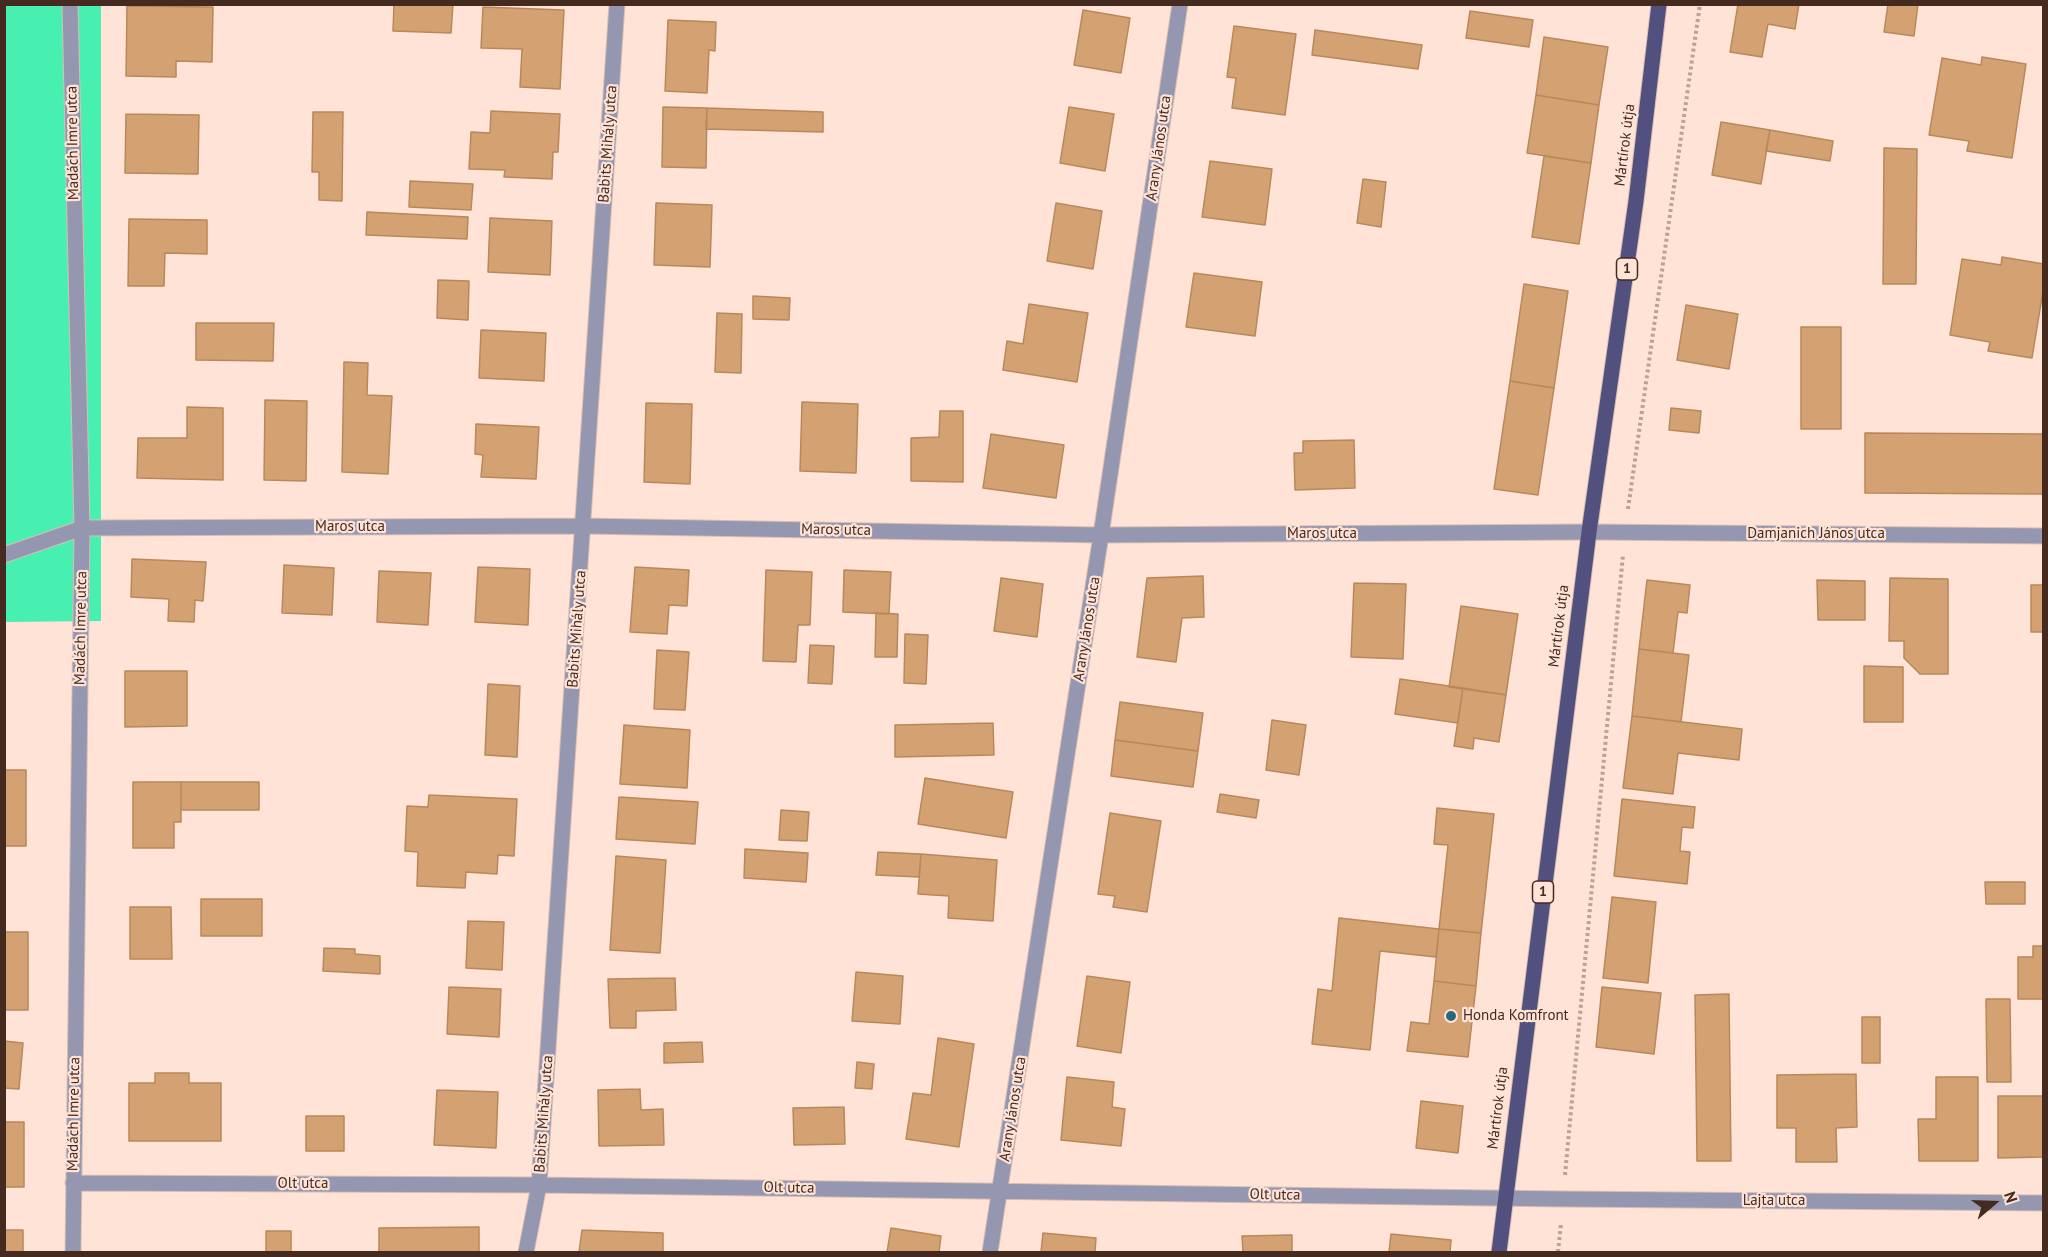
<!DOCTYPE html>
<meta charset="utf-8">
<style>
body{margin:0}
#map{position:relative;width:2048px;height:1257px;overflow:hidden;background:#ffe3d7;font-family:"PT Sans",sans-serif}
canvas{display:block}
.frame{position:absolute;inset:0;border:6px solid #442a1f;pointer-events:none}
.north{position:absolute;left:1964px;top:1173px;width:60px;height:60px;-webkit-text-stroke:4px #ffe3d7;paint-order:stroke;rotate:71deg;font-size:16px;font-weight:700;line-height:24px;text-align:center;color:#442a1f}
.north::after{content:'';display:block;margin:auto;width:21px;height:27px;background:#442a1f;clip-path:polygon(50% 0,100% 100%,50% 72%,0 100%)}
</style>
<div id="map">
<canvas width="2048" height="1257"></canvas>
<div class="frame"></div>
<div class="north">N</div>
</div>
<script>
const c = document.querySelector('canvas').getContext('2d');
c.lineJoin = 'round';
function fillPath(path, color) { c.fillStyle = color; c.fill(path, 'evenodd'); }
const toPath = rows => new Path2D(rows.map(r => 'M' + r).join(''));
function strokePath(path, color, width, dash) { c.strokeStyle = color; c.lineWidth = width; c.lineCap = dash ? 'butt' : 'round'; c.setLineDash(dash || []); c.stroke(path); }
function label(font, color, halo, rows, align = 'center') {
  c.font = font + ' "PT Sans",sans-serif'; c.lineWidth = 4.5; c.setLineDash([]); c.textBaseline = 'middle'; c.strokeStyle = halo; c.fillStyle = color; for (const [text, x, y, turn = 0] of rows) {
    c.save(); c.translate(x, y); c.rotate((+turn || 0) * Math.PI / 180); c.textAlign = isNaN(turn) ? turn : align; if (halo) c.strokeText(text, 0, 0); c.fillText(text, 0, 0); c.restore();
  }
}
fillPath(toPath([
 [4,5,101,5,101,621,5,622]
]), '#47f0b1');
const building = toPath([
 [394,4,453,4,451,33,393,31,394,4],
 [1738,4,1799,4,1795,29,1768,24,1762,57,1730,52,1738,4],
 [1888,4,1918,4,1914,36,1884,32,1888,4],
 [127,6,213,7,212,62,176,61,176,77,126,76,127,6],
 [483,7,564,10,560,89,520,87,522,49,481,48,483,7],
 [1083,10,1130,18,1121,73,1074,65,1083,10],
 [1470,11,1533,20,1529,47,1466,38,1470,11],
 [668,20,716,22,715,51,709,50,707,93,665,91,668,20],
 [1234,26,1296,34,1285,115,1232,108,1236,78,1227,77,1234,26],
 [1315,30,1422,45,1418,69,1312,55,1315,30],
 [1544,37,1608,47,1599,105,1536,95,1544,37],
 [1982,57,2026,64,2012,158,1967,151,1969,141,1929,135,1942,58,1981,65,1982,57],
 [1536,95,1599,105,1591,163,1527,153,1536,95],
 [663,107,707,108,706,168,662,167,663,107],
 [1069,107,1114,114,1105,171,1060,163,1069,107],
 [707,108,823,112,823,132,706,129,707,108],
 [491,111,560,114,558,152,553,152,552,179,504,177,505,170,469,169,471,132,490,133,491,111],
 [313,112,343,112,342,201,319,200,319,172,312,172,313,112],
 [126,114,199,115,198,174,125,173,126,114],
 [1721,122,1770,130,1761,184,1712,175,1721,122],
 [1770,130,1833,141,1830,161,1766,151,1770,130],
 [1884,148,1917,149,1916,284,1883,284,1884,148],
 [1544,156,1591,163,1579,244,1532,237,1544,156],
 [1210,161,1272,169,1265,225,1202,217,1210,161],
 [1363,179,1386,182,1381,227,1357,223,1363,179],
 [410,181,473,184,471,210,409,207,410,181],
 [656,203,712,205,710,267,654,265,656,203],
 [1056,203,1102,211,1093,269,1047,261,1056,203],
 [367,212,468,217,467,239,366,235,367,212],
 [490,218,552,221,550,275,488,272,490,218],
 [129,219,207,220,207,254,165,253,164,286,128,286,129,219],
 [2002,257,2044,264,2044,285,2032,358,1988,351,1990,342,1950,335,1962,259,2001,265,2002,257],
 [1194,273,1262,282,1255,336,1186,327,1194,273],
 [438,280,469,281,468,320,437,318,438,280],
 [1524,284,1568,291,1554,388,1510,381,1524,284],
 [753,296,790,298,789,320,753,319,753,296],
 [1029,304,1088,313,1077,382,1003,370,1007,341,1023,344,1029,304],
 [1686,305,1738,314,1729,369,1677,360,1686,305],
 [717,313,742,314,741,373,715,372,717,313],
 [196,323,274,323,273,361,196,360,196,323],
 [1801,327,1841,327,1841,429,1801,429,1801,327],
 [481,330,546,333,544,381,479,378,481,330],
 [344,362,368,363,367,395,392,396,388,474,342,472,344,362],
 [1510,381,1554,388,1538,495,1494,489,1510,381],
 [265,400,307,401,306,481,264,480,265,400],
 [802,402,858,404,856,473,800,471,802,402],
 [646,403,692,404,690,484,644,482,646,403],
 [187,407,223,408,223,480,137,478,138,438,187,438,187,407],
 [1671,408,1701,411,1699,433,1669,430,1671,408],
 [940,411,963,411,963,482,911,481,911,438,939,437,940,411],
 [476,424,539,427,536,479,481,477,483,455,475,454,476,424],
 [1865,433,2044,434,2044,494,1865,493,1865,433],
 [991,434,1064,445,1056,498,983,488,991,434],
 [1354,440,1355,488,1295,490,1294,453,1303,453,1303,441,1354,440],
 [132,559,206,562,203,601,195,600,194,622,168,621,169,599,131,597,132,559],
 [284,565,334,568,332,615,282,613,284,565],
 [478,567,530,569,528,625,475,622,478,567],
 [635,567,689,570,687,606,669,605,667,634,630,632,635,567],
 [766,570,812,572,810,625,798,625,796,662,763,661,766,570],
 [844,570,891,572,889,614,843,612,844,570],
 [379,571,431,573,428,625,377,622,379,571],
 [1203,576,1204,617,1182,618,1176,662,1137,657,1147,578,1203,576],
 [1001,578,1043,584,1037,637,994,631,1001,578],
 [1890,578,1948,579,1948,674,1920,674,1904,658,1904,641,1889,641,1890,578],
 [1647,580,1690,585,1687,613,1678,612,1673,653,1639,649,1647,580],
 [1817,580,1865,581,1865,620,1818,620,1817,580],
 [1354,583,1406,584,1403,659,1351,657,1354,583],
 [2031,585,2044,585,2044,632,2031,632,2031,585],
 [1461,606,1518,614,1506,695,1449,687,1461,606],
 [876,613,898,614,897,657,875,657,876,613],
 [905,634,928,635,926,684,904,683,905,634],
 [810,645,834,646,832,684,808,683,810,645],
 [1639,649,1689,655,1681,722,1632,716,1639,649],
 [657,650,689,652,685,710,654,709,657,650],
 [1864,666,1903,667,1903,722,1864,722,1864,666],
 [125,671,187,671,187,726,125,727,125,671],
 [1400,679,1463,688,1458,723,1395,714,1400,679],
 [488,684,520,686,517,757,485,755,488,684],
 [1463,688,1506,695,1499,742,1474,738,1473,749,1454,746,1463,688],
 [1120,702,1203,713,1198,751,1115,740,1120,702],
 [1632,716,1742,729,1739,760,1678,753,1673,794,1623,788,1632,716],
 [1272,720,1306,725,1299,775,1266,770,1272,720],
 [993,723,994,755,895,757,895,725,993,723],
 [624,725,690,730,687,788,620,784,624,725],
 [1115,740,1198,751,1193,787,1111,776,1115,740],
 [4,770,26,770,26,846,4,846,4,770],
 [925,778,1013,792,1006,838,918,824,925,778],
 [133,782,181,782,181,822,174,822,174,848,133,848,133,782],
 [181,782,259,782,259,810,181,810,181,782],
 [1220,794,1259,800,1256,818,1217,812,1220,794],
 [429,795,517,799,514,856,498,855,497,874,466,872,465,888,417,886,418,852,405,851,407,806,428,807,429,795],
 [619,797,698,802,695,844,616,839,619,797],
 [1622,799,1695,807,1693,828,1682,827,1680,851,1690,852,1687,884,1614,876,1622,799],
 [1437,808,1494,814,1481,933,1439,929,1448,845,1434,844,1437,808],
 [781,810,809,812,807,841,779,840,781,810],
 [1110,813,1161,821,1147,912,1113,907,1115,896,1098,894,1110,813],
 [745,849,808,853,806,882,744,878,745,849],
 [878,852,921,854,919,877,876,875,878,852],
 [921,854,997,860,993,921,948,918,949,896,918,894,921,854],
 [616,856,666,860,660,953,610,950,616,856],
 [1985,882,2025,882,2025,904,1986,904,1985,882],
 [1612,897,1656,902,1648,983,1603,978,1612,897],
 [201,899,262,899,262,936,201,936,201,899],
 [130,907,171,907,172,959,130,959,130,907],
 [1339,918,1439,929,1436,957,1380,951,1370,1050,1312,1044,1318,989,1332,991,1339,918],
 [468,921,504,922,502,970,466,968,468,921],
 [1439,929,1481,933,1476,986,1434,981,1439,929],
 [4,932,28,932,28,1010,4,1010,4,932],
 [2033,946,2044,946,2044,999,2018,999,2018,957,2033,957,2033,946],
 [324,948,355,949,355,954,380,956,380,974,323,971,324,948],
 [856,972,903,976,900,1024,852,1021,856,972],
 [1087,976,1130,982,1121,1053,1077,1046,1087,976],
 [675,978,676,1010,636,1011,636,1028,610,1028,608,979,675,978],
 [1434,981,1476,986,1468,1057,1407,1051,1411,1022,1429,1024,1434,981],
 [449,987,501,989,499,1037,447,1034,449,987],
 [1602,987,1661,993,1654,1054,1596,1047,1602,987],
 [1729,994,1731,1161,1697,1161,1695,995,1729,994],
 [1986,999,2010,999,2011,1082,1987,1082,1986,999],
 [1862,1017,1880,1017,1880,1063,1862,1063,1862,1017],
 [938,1038,974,1044,959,1147,906,1139,913,1093,931,1095,938,1038],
 [4,1041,23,1043,19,1089,4,1088,4,1041],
 [702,1042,703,1062,664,1063,664,1043,702,1042],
 [857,1062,874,1064,872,1089,855,1088,857,1062],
 [155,1073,189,1073,189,1083,221,1083,221,1141,129,1141,129,1083,155,1083,155,1073],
 [1856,1074,1857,1127,1836,1128,1837,1162,1796,1162,1796,1128,1777,1128,1777,1075,1856,1074],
 [1067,1077,1114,1082,1112,1107,1125,1109,1121,1146,1061,1140,1067,1077],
 [1936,1077,1978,1077,1978,1161,1919,1161,1918,1119,1936,1119,1936,1077],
 [640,1089,641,1110,663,1109,664,1145,599,1146,598,1090,640,1089],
 [437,1090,498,1092,496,1148,434,1145,437,1090],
 [1998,1096,2044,1096,2044,1157,1998,1158,1998,1096],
 [1421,1101,1463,1106,1458,1153,1416,1148,1421,1101],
 [844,1107,845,1144,794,1145,793,1108,844,1107],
 [306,1116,344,1116,344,1151,306,1151,306,1116],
 [4,1122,24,1122,24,1187,4,1187,4,1122],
 [479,1227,479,1252,379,1252,379,1228,479,1227],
 [891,1228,941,1236,939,1252,887,1252,891,1228],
 [4,1230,23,1230,23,1252,4,1252,4,1230],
 [582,1230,663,1233,663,1252,579,1252,582,1230],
 [266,1231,291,1231,291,1252,266,1252,266,1231],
 [1043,1233,1096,1238,1095,1252,1041,1252,1043,1233],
 [1391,1234,1451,1240,1450,1252,1389,1252,1391,1234],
 [1292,1235,1292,1252,1243,1252,1242,1236,1292,1235]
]);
fillPath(building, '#d3a172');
strokePath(building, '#b9885a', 1.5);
const minor = toPath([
 [70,4,82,528,73,1252],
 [4,555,82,528,584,526,1101,535,1589,532,2044,536],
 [73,1183,539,1185,1563,1199,2044,1203],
 [526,1252,539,1185,617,4],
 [990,1252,1101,535,1180,4]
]);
const primary = toPath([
 [1499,1252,1589,532,1636,201,1659,4]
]);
strokePath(minor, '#dabeb2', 17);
strokePath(primary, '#dabeb2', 17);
strokePath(toPath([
 [1628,509,1700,4],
 [1565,1175,1623,555],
 [1558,1252,1561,1224]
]), '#bda196', 4, [3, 3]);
strokePath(minor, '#9596b0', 15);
strokePath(primary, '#51507e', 15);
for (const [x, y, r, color] of [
 [1451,1016,6,"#29687e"]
]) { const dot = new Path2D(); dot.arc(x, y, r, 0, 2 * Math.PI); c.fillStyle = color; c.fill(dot); strokePath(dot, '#ffe3d7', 2); }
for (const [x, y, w] of [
 [1627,269,21],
 [1543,892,21]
]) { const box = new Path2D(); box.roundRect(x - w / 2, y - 11, w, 22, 4.5); c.fillStyle = '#ffe3d7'; c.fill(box); strokePath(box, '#442a1f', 1.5); }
label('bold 14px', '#442a1f', null, [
 ["1",1627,269],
 ["1",1543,892]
]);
label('15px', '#442a1f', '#ffe3d7', [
 ["Madách Imre utca",73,143,-91],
 ["Babits Mihály utca",608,144,-86],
 ["Mártírok útja",1625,145,-83],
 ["Arany János utca",1159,148,-82],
 ["Maros utca",350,527],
 ["Maros utca",836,530,1],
 ["Maros utca",1322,534],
 ["Damjanich János utca",1816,534],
 ["Mártírok útja",1559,626,-83],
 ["Madách Imre utca",81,628,-89],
 ["Babits Mihály utca",577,629,-86],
 ["Arany János utca",1087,629,-81],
 ["Mártírok útja",1498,1108,-83],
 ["Arany János utca",1013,1109,-81],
 ["Madách Imre utca",74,1114,-89],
 ["Babits Mihály utca",544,1114,-86],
 ["Olt utca",303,1184],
 ["Olt utca",789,1188,1],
 ["Olt utca",1275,1195,1],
 ["Lajta utca",1774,1201]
]);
label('15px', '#442a1f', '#ffe3d7', [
 ["Honda Komfront",1463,1016]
], 'left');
</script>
